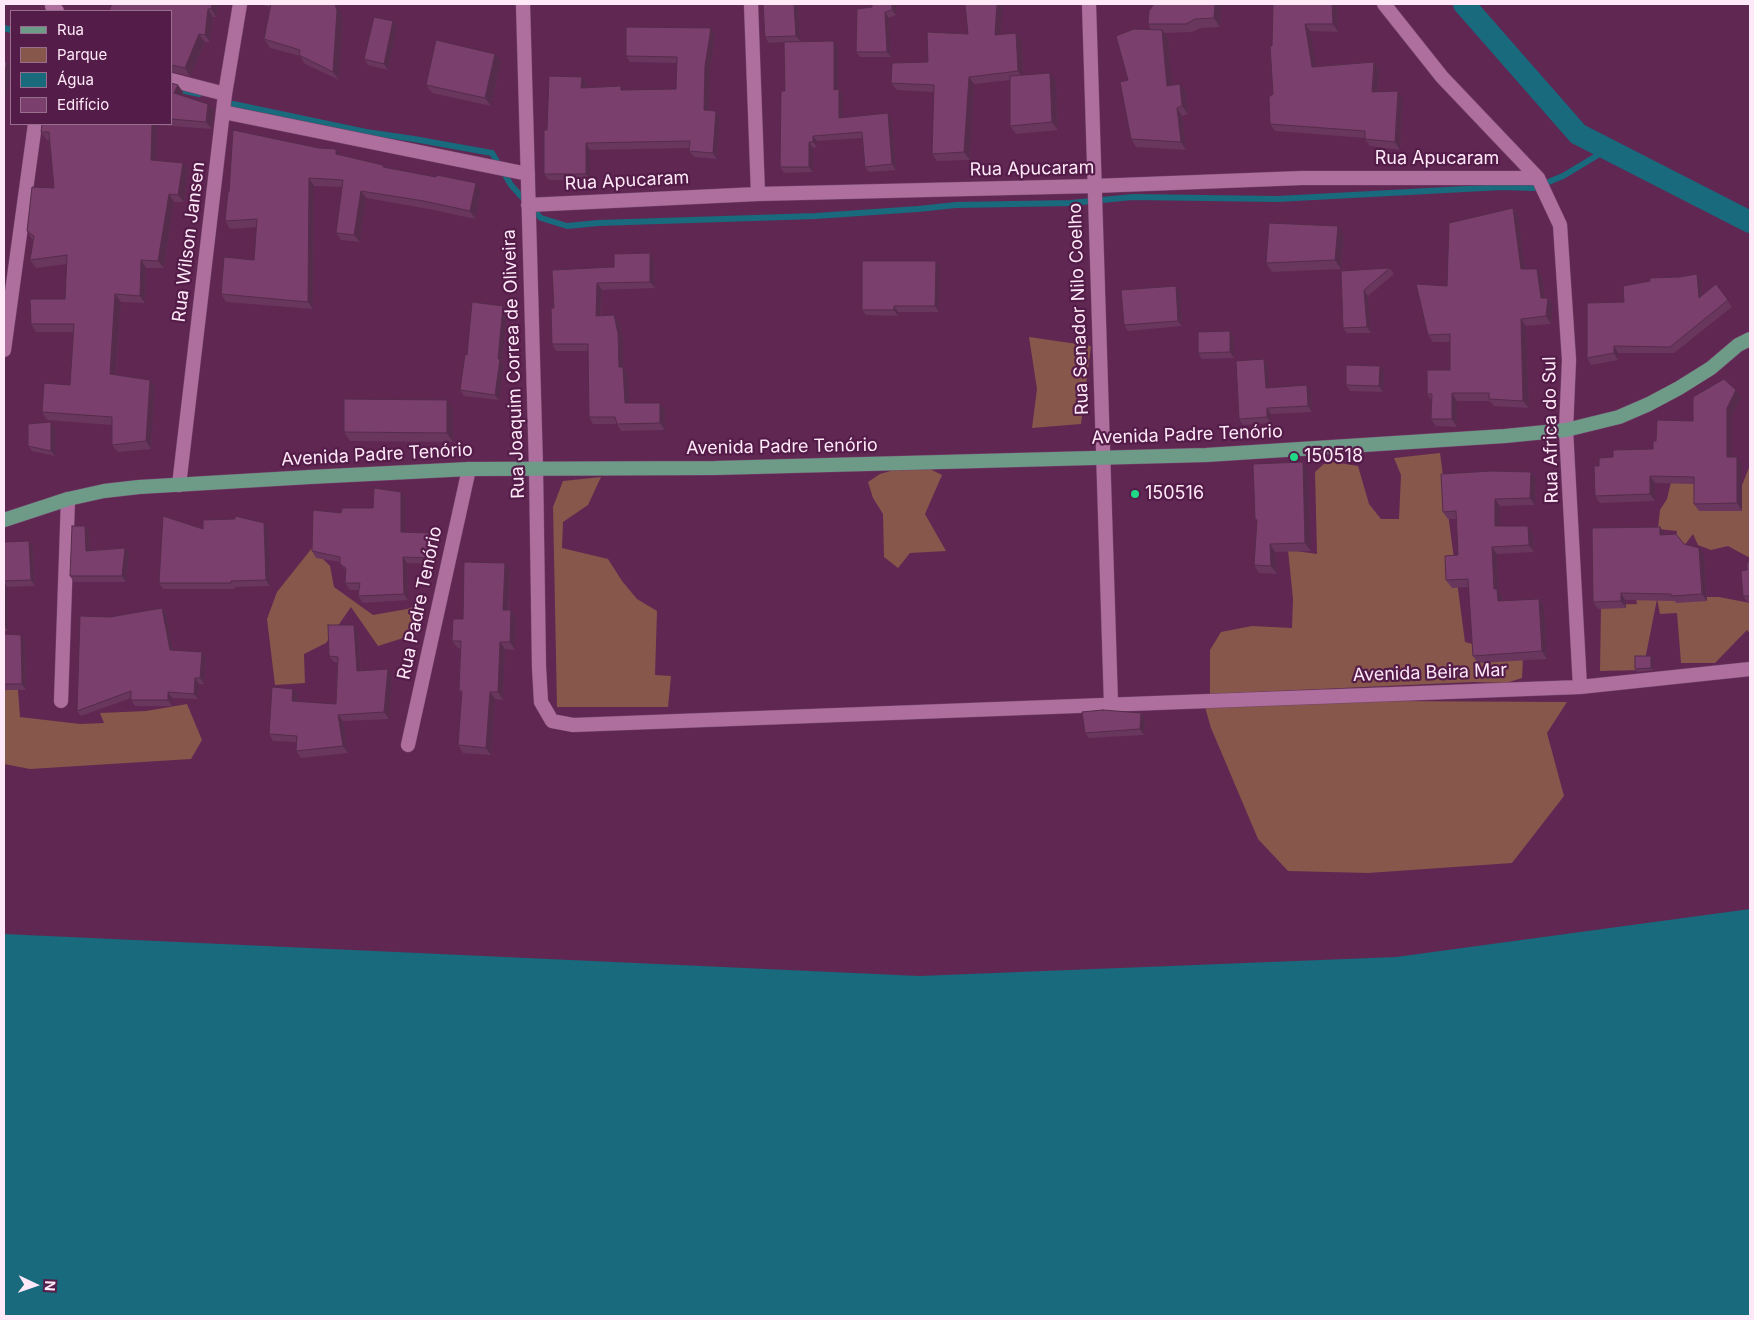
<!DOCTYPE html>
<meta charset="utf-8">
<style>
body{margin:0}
#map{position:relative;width:1754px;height:1320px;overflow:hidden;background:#602753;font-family:Inter,sans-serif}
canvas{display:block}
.frame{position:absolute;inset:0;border:5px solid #ffe9f8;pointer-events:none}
.legend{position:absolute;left:10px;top:10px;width:162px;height:115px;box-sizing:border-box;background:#541c48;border:1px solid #986e8e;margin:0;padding:6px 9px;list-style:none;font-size:15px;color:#ffe9f8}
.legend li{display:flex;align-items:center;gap:10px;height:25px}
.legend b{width:25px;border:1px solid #986e8e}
.north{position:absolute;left:10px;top:1260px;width:50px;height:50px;-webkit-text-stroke:4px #541c48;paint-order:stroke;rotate:93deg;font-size:14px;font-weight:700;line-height:20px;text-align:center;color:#ffe9f8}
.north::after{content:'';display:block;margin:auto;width:18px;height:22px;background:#ffe9f8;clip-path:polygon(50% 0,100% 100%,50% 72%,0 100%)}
</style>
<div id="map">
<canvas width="1754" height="1320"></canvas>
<div class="frame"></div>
<ul class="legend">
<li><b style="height:6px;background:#6e9a88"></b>Rua</li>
<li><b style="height:14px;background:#86574a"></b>Parque</li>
<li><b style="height:14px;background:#186a7c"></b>Água</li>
<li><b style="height:14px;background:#7a3f6c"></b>Edifício</li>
</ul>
<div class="north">N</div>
</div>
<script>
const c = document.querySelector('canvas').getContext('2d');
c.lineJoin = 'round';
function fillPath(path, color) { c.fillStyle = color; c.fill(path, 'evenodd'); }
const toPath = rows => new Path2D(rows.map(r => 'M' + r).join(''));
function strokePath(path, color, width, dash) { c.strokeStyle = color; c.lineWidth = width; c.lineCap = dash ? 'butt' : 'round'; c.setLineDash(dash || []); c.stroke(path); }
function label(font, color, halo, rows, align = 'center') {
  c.font = font + ' Inter,sans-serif'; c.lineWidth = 4.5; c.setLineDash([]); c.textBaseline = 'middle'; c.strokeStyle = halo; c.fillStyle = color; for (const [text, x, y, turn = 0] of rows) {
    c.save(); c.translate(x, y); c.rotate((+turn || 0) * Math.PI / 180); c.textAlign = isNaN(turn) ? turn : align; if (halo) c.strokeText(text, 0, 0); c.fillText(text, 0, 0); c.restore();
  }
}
fillPath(toPath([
 [1029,337,1091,346,1081,424,1032,428,1037,389],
 [1440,453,1465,642,1523,658,1522,678,1506,683,1473,682,1210,694,1210,650,1221,632,1252,626,1292,628,1293,599,1288,550,1317,554,1315,472,1327,461,1358,466,1369,504,1381,519,1399,519,1401,475,1394,458],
 [918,463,942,475,925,514,946,551,910,553,898,568,884,557,883,514,873,498,868,482,880,474],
 [1750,465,1750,558,1728,546,1711,550,1698,545,1693,534,1674,559,1677,531,1658,529,1660,510,1667,499,1672,478,1739,493],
 [601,477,588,505,563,522,562,548,608,559,622,581,637,599,657,611,655,675,671,676,668,707,557,707,553,507,563,481],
 [312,548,330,566,334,587,373,615,407,609,421,604,419,633,378,646,351,607,326,643,304,654,305,683,275,685,267,619,277,592],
 [1633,584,1681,597,1719,597,1750,603,1750,634,1747,630,1715,663,1681,663,1677,613,1660,614,1657,599,1643,670,1600,671,1601,605,1637,604],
 [4,690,18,690,20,717,80,724,104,723,100,713,146,711,187,704,202,740,191,759,30,769,4,764],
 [1203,700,1567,702,1547,733,1564,796,1512,863,1368,873,1288,871,1258,839,1211,728]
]), '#86574a');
fillPath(toPath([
 [1750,909,1750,1316,4,1316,4,934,919,976,1396,957]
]), '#186a7c');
strokePath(toPath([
 [4,28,11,30],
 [171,88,199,94],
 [233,104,366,132,414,139,492,153,511,185,541,218,567,226,598,223,816,216,918,209,956,205,1071,203,1133,197,1277,199,1503,187,1534,188,1563,176,1608,149]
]), '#186a7c', 6);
strokePath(toPath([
 [1464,4,1578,134,1750,222]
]), '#186a7c', 22);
const minor = toPath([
 [523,4,536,468,539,667,541,702,552,721,573,725,1580,687,1750,669],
 [751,4,758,194],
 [1089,4,1111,704],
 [1384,4,1442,77,1538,178,1560,225,1569,360,1566,430,1580,687],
 [52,6,57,11],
 [171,80,225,94],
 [223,112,528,174],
 [528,205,758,194,1094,186,1302,178,1538,178],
 [4,350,35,124],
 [179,485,225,94,240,4],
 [61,701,68,499],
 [408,745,469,469]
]);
const primary = toPath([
 [4,520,68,499,104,491,139,487,310,477,469,469,715,468,1206,455,1505,436,1566,430,1619,417,1649,404,1679,388,1711,368,1738,345,1750,339]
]);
strokePath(minor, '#74456a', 15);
strokePath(primary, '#74456a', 15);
strokePath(minor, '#af6f9e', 14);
strokePath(primary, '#6e9a88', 14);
fillPath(toPath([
 [219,4,216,17,213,17,210,42,205,42,190,76,171,72,171,11],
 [263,4,338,4,343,20,339,80,305,64,300,56,270,48,264,39,270,7,265,6],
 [798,4,800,41,838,47,838,89,843,95,843,117,892,119,896,170,869,172,865,167,862,138,817,141,817,147,813,148,813,172,784,173,780,167,785,91,784,42,769,43,765,37],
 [872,4,896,4,896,15,889,18,891,57,860,57,856,52,872,7],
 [1154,4,1220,4,1221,5,1220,27,1201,28,1192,32,1164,33,1168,38,1172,85,1186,92,1188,114,1182,116,1186,150,1136,147,1131,139,1128,80,1151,30,1148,24],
 [1337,4,1338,32,1310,31,1316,66,1374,62,1380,69,1378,92,1398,91,1403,98,1400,150,1370,146,1365,139,1365,138,1275,131,1270,124,1273,94,1272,46],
 [397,27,388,70,368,65,364,59],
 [711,28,715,35,710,72,709,110,720,117,717,159,694,157,689,151,690,148,590,150,590,180,549,180,544,174,547,130,582,77,586,83,586,87,624,90,676,89,677,63,630,62,626,56],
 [1016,33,1022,41,1023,75,1056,81,1058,130,1016,134,1010,126,1010,80,974,84,970,160,937,161,932,154,934,92,897,90,891,83,928,62,968,34,1000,35],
 [495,54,501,62,491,106,432,93,426,85],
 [171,83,183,92,182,96,214,112,212,129,157,125,156,160,183,163,188,170,184,202,174,202,164,268,146,268,145,303,121,302,116,375,150,380,155,387,151,449,118,452,112,445,112,425,47,420,42,412,70,385,74,332,36,332,31,324,65,299,67,264,36,268,30,260,34,240,32,239,27,231,54,188,49,140,47,140,41,132,42,124,171,124],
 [340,155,383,165,385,167,481,191,475,219,429,209,366,198,360,242,341,240,336,233,342,187,314,186,313,309,226,302,221,294,254,260,257,227,230,229,225,221,229,192],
 [1513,208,1518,216,1525,269,1542,277,1545,298,1548,298,1553,305,1551,324,1526,326,1529,408,1494,406,1490,401,1457,401,1457,427,1436,426,1431,419,1431,400,1427,394,1450,370,1450,342,1433,342,1428,335,1447,286],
 [1344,235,1341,269,1272,272,1266,263],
 [654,260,655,288,602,290,601,316,614,315,619,322,623,340,623,367,628,374,629,403,665,410,665,430,621,431,617,424,593,424,589,417,588,351,556,351,552,344,554,308,614,267],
 [940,267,939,312,898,312,898,316,866,315,862,310],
 [1390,268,1394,274,1368,296,1371,333,1347,333,1343,328,1341,271],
 [1697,274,1701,281,1702,295,1716,284,1732,307,1674,353,1618,353,1618,360,1591,365,1587,358,1624,302,1680,277],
 [1180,292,1182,326,1128,331,1124,325],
 [507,311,502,363,504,365,499,400,464,396,460,390,467,355],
 [1230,331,1234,337,1234,358,1202,359,1198,353],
 [1264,359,1268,365,1269,388,1311,391,1312,412,1271,414,1271,423,1243,425,1239,419],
 [1384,371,1383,392,1350,391,1346,385],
 [1741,397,1732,415,1732,457,1742,464,1742,511,1699,511,1694,504,1694,484,1655,483,1655,501,1600,503,1595,496,1599,466,1613,457,1653,449,1656,441,1693,421],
 [453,408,453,442,350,441,344,432],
 [55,428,55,456,32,451,28,446],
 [1308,470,1311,551,1275,552,1277,574,1259,573,1254,565,1257,522,1255,519],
 [1536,479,1535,505,1500,506,1500,526,1533,533,1534,552,1497,554,1499,592,1502,596,1503,601,1544,606,1547,659,1478,663,1473,656,1469,587,1452,588,1446,580,1458,555,1457,519,1448,519,1443,512],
 [405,499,405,532,429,533,434,540,433,564,407,563,408,600,363,603,358,596,359,590,350,590,345,583,346,571,340,564,340,562,316,558,312,551,341,513,373,508],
 [85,526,89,532,90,550,125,548,129,553,126,582,74,582,70,576],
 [268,528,270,586,235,587,235,589,163,589,159,583,203,529],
 [1665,534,1704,555,1707,601,1676,603,1675,601,1625,600,1626,608,1598,609,1593,602],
 [4,542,33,547,35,586,7,587,8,631,4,631],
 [1750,562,1750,603,1748,603,1743,596,1747,570],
 [510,571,509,610,516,618,515,650,505,649,503,700,495,699,491,755,463,753,458,745,462,694,459,691,460,648,458,648,452,641,463,619],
 [162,608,166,614,173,650,202,652,206,658,204,684,199,684,198,699,172,698,172,706,135,706,131,700,131,698,81,716,77,711,110,617],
 [358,632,361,671,388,669,392,676,389,719,343,721,348,753,301,758,296,751,296,742,273,741,269,734,293,689,298,695,298,702,336,704,337,663,334,662,329,656],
 [4,634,25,641,26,690,4,690],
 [1653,659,1653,670,1637,672,1635,669],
 [1141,713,1145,718,1144,735,1089,738,1085,733]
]), '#69365d');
fillPath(toPath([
 [212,4,219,4,216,17,211,9],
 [335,4,338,4,343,20,339,80,333,72],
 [794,4,798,4,800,41,796,36],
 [892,4,896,4,896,15,892,10],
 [997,4,1003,4,1000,42,995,35],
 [1215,4,1220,4,1221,5,1220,27,1214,18],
 [1332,4,1337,4,1338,32,1333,24],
 [208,9,213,17,210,42,205,35],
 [885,12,889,18,891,57,887,52],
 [393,21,397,27,388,70,384,64],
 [1305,24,1310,31,1318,74,1312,67],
 [711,28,715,35,710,72,709,116,704,110,705,66],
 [1162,30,1168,38,1173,93,1167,86],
 [1016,33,1022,41,1023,78,1018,71],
 [199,34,205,42,190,76,185,68],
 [834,41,838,47,838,95,834,90],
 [495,54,501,62,491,106,485,98],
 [7,62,11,69,4,107,4,77],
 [1374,62,1380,69,1377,99,1372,92],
 [1050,73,1056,81,1058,130,1052,122],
 [582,77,586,83,586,94,581,88],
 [969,77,974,84,970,160,964,152],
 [1180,84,1186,92,1188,114,1182,106],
 [178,85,183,92,179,101,174,93],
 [839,89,843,95,843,124,839,118],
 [1398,91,1403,98,1400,150,1395,142],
 [208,104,214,112,212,129,206,122],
 [1177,108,1182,116,1186,150,1181,142],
 [716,111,720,117,717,159,713,153],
 [888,113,892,119,896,170,892,164],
 [152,124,157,124,157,125,156,167,151,160],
 [813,136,817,141,817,147,813,142],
 [809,142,813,148,813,172,809,167],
 [586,143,590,150,590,180,586,174],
 [336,149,341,156,336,154],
 [183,163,188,170,184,202,178,195],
 [309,178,314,186,313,309,308,302],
 [476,183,481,191,475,219,470,211],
 [361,191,366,198,360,242,354,235],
 [169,194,174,202,164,268,158,261],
 [1513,208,1518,216,1526,277,1521,269],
 [1338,226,1344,235,1341,269,1335,260],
 [650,253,654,260,655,288,650,282],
 [141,260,146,268,145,303,140,296],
 [936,261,940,267,939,312,935,306],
 [1537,269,1542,277,1546,305,1541,298],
 [1697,274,1701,281,1703,305,1699,298],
 [597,283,602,290,600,322,596,316],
 [1176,286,1180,292,1182,326,1178,321],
 [1364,290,1368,296,1371,333,1367,327],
 [115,294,121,302,115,382,110,374],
 [1548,298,1553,305,1551,324,1546,316],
 [503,306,507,311,502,363,504,365,499,400,495,395],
 [894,306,898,312,898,316,894,310],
 [614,315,619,322,623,340,623,367,628,374,630,410,625,403,619,367],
 [1521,319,1526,326,1529,408,1523,401],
 [1230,331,1234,337,1234,358,1230,352],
 [1614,346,1618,353,1618,360,1614,353],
 [1264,359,1268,365,1270,394,1266,388],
 [1380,366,1384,371,1383,392,1379,386],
 [150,380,155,387,151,449,146,441],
 [1307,385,1311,391,1312,412,1308,406],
 [1736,390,1741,397,1732,415,1732,464,1727,457,1727,408],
 [1452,393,1457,401,1457,427,1452,419],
 [447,400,453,408,453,442,447,433],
 [660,403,665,410,665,430,660,423],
 [1267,408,1271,414,1271,423,1267,417],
 [51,422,55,428,55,456,51,451],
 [1737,457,1742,464,1742,511,1737,503],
 [1303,462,1308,470,1311,551,1305,543],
 [1531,472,1536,479,1535,505,1530,498],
 [1650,476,1655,483,1655,501,1650,494],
 [401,492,405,499,405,538,401,532],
 [1495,499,1500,506,1500,533,1495,526],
 [264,523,268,528,270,586,266,580],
 [85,526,89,532,90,556,86,551],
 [1528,526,1533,533,1534,552,1529,545],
 [1660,527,1665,534,1660,535],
 [429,533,434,540,433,564,428,558],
 [29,541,33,547,35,586,31,580],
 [1270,544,1275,552,1277,574,1271,566],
 [1492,547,1497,554,1499,592,1502,596,1503,609,1498,601,1494,589],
 [125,548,129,553,126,582,122,576],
 [1699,548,1704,555,1707,601,1702,594],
 [403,557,407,563,408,600,404,594],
 [505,563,510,571,508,617,503,610],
 [4,582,7,587,8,631,4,625],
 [1621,593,1625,600,1626,608,1621,601],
 [1539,599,1544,606,1547,659,1542,651],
 [162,608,166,614,174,656,170,650],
 [511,610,516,618,515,650,510,642],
 [354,625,358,632,361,677,357,671],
 [21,635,25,641,26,690,22,684],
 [500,642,505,649,503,700,498,692],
 [202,652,206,658,204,684,200,678],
 [1651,656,1653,659,1653,670,1651,668],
 [388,669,392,676,389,719,384,712],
 [195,678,199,684,198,699,194,694],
 [293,689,298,695,297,708,292,701],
 [168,692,172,698,172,706,168,700],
 [490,692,495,699,491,755,486,748],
 [1141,713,1145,718,1144,735,1140,729],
 [338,715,343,721,348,753,343,746]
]), '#552c4c');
const building = toPath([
 [112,4,212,4,211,9,208,9,205,35,199,34,185,68,171,65,171,11,109,11,112,4],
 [271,4,335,4,337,11,333,72,299,55,300,50,264,39,271,4],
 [763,4,794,4,796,36,765,37,763,4],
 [872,4,892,4,892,10,885,12,887,52,856,52,857,9,872,7,872,4],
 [965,4,997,4,995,35,1016,33,1018,71,969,77,964,152,932,154,934,85,891,83,892,63,928,62,927,32,968,34,965,4],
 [1154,4,1215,4,1214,18,1195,19,1186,24,1148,24,1149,11,1154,4],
 [1273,4,1332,4,1333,24,1305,24,1312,67,1374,62,1372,92,1398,91,1395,142,1365,139,1365,131,1270,124,1269,97,1273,94,1270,46,1272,46,1273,4],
 [374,17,393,21,384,64,364,59,374,17],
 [626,27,711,28,705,66,704,110,716,111,713,153,689,151,690,141,586,143,586,174,544,174,544,130,547,130,549,76,582,77,581,88,621,86,621,90,676,89,677,57,626,56,626,27],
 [1134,29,1162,30,1167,86,1180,84,1182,106,1177,108,1181,142,1131,139,1120,82,1128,80,1116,36,1134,29],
 [436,40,495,54,485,98,426,85,436,40],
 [834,41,834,90,839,89,839,118,888,113,892,164,865,167,862,132,813,136,813,142,809,142,809,167,780,167,781,91,785,91,784,42,834,41],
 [4,62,7,62,4,77,4,62],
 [1050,73,1052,122,1010,126,1010,76,1050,73],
 [171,83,178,85,174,93,208,104,206,122,171,119,171,83],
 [42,124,152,124,151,160,183,163,178,195,169,194,158,261,141,260,140,296,115,294,110,374,150,380,146,441,112,445,112,417,42,412,44,383,70,385,74,324,31,324,30,299,65,299,67,255,30,260,34,236,27,231,32,187,54,188,49,132,41,132,42,124],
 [233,130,319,148,336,149,336,154,383,165,383,167,436,177,437,175,476,183,470,211,424,201,361,191,354,235,336,233,343,180,309,178,308,302,221,294,224,257,254,260,257,219,225,221,228,192,229,192,233,130],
 [1513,208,1521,269,1537,269,1541,298,1548,298,1546,316,1521,319,1523,401,1489,399,1489,393,1452,393,1452,419,1431,419,1432,394,1427,394,1427,370,1450,370,1450,334,1428,335,1416,284,1447,286,1449,223,1513,208],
 [1269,223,1338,226,1335,260,1266,263,1269,223],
 [650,253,650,282,597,283,596,316,614,315,618,333,619,367,623,367,625,403,660,403,660,423,617,424,615,417,589,417,588,344,552,344,551,308,554,308,552,270,614,267,614,254,650,253],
 [862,261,936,261,935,306,894,306,894,310,862,310,862,261],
 [1390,268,1364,290,1367,327,1343,328,1341,271,1390,268],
 [1697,274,1699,298,1716,284,1728,300,1670,347,1614,346,1614,353,1587,358,1587,303,1624,302,1623,286,1650,281,1650,278,1680,277,1697,274],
 [1176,286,1178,321,1124,325,1121,290,1176,286],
 [472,302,503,306,498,359,500,359,495,395,460,390,465,354,467,355,472,302],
 [1230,331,1230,352,1198,353,1198,332,1230,331],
 [1264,359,1266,388,1307,385,1308,406,1267,408,1267,417,1239,419,1236,361,1264,359],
 [1346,365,1380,366,1379,386,1346,385,1346,365],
 [1724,379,1736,390,1727,408,1727,457,1737,457,1737,503,1694,504,1694,477,1650,476,1650,494,1595,496,1594,466,1599,466,1599,458,1613,457,1613,450,1653,449,1653,441,1656,441,1657,420,1693,421,1693,397,1724,379],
 [344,399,447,400,447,433,344,432,344,399],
 [51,422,51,451,28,446,28,424,51,422],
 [1303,462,1305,543,1270,544,1271,566,1254,565,1257,520,1255,519,1253,464,1303,462],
 [1492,471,1531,472,1530,498,1495,499,1495,526,1528,526,1529,545,1492,547,1494,589,1497,589,1498,601,1539,599,1542,651,1473,656,1468,579,1446,580,1445,556,1458,555,1456,511,1443,512,1441,474,1492,471],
 [374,488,401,492,401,532,429,533,428,558,403,557,404,594,358,596,360,583,345,583,346,568,340,564,340,557,312,551,313,510,341,513,342,508,373,508,374,488],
 [163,516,203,529,203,520,235,519,235,516,264,523,266,580,231,581,231,583,159,583,163,516],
 [72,526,85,526,86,551,125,548,122,576,70,576,72,526],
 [1660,527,1660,535,1676,534,1684,544,1699,548,1702,594,1671,596,1671,594,1621,593,1621,601,1593,602,1592,528,1660,527],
 [29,541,31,580,4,581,4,542,29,541],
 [464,562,505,563,503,610,511,610,510,642,500,642,498,692,490,692,486,748,458,745,462,691,459,691,461,641,452,641,453,619,463,619,464,562],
 [1747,562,1750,562,1750,596,1743,596,1741,571,1747,570,1747,562],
 [162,608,170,650,202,652,200,678,195,678,194,694,168,692,168,700,131,700,131,691,77,711,80,616,110,617,162,608],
 [328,625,354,625,357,671,388,669,384,712,338,715,343,746,296,751,297,736,269,734,272,687,293,689,292,701,336,704,338,657,329,656,328,625],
 [4,634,21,635,22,684,4,684,4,634],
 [1635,656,1651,656,1651,668,1635,669,1635,656],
 [1103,710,1141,713,1140,729,1085,733,1082,712,1103,710]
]);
fillPath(building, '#7a3f6c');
strokePath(building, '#552c4c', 1);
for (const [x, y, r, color] of [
 [1294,457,5,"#21d887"],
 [1135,494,5,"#21d887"]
]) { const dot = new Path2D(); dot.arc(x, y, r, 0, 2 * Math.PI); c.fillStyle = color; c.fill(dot); strokePath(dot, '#541c48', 2); }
label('18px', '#ffe9f8', '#541c48', [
 ["Rua Apucaram",1437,159],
 ["Rua Apucaram",1032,169,-1],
 ["Rua Apucaram",627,181,-3],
 ["Rua Wilson Jansen",189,242,-83],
 ["Rua Senador Nilo Coelho",1079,309,-92],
 ["Rua Joaquim Correa de Oliveira",514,364,-92],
 ["Rua Africa do Sul",1551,430,-91],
 ["Avenida Padre Tenório",1187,435,-2],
 ["Avenida Padre Tenório",782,447,-1],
 ["Avenida Padre Tenório",377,455,-3],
 ["Rua Padre Tenório",420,603,-78],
 ["Avenida Beira Mar",1430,673,-2]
]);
label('18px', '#ffe9f8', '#541c48', [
 ["150518",1304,457],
 ["150516",1145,494]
], 'left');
</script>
